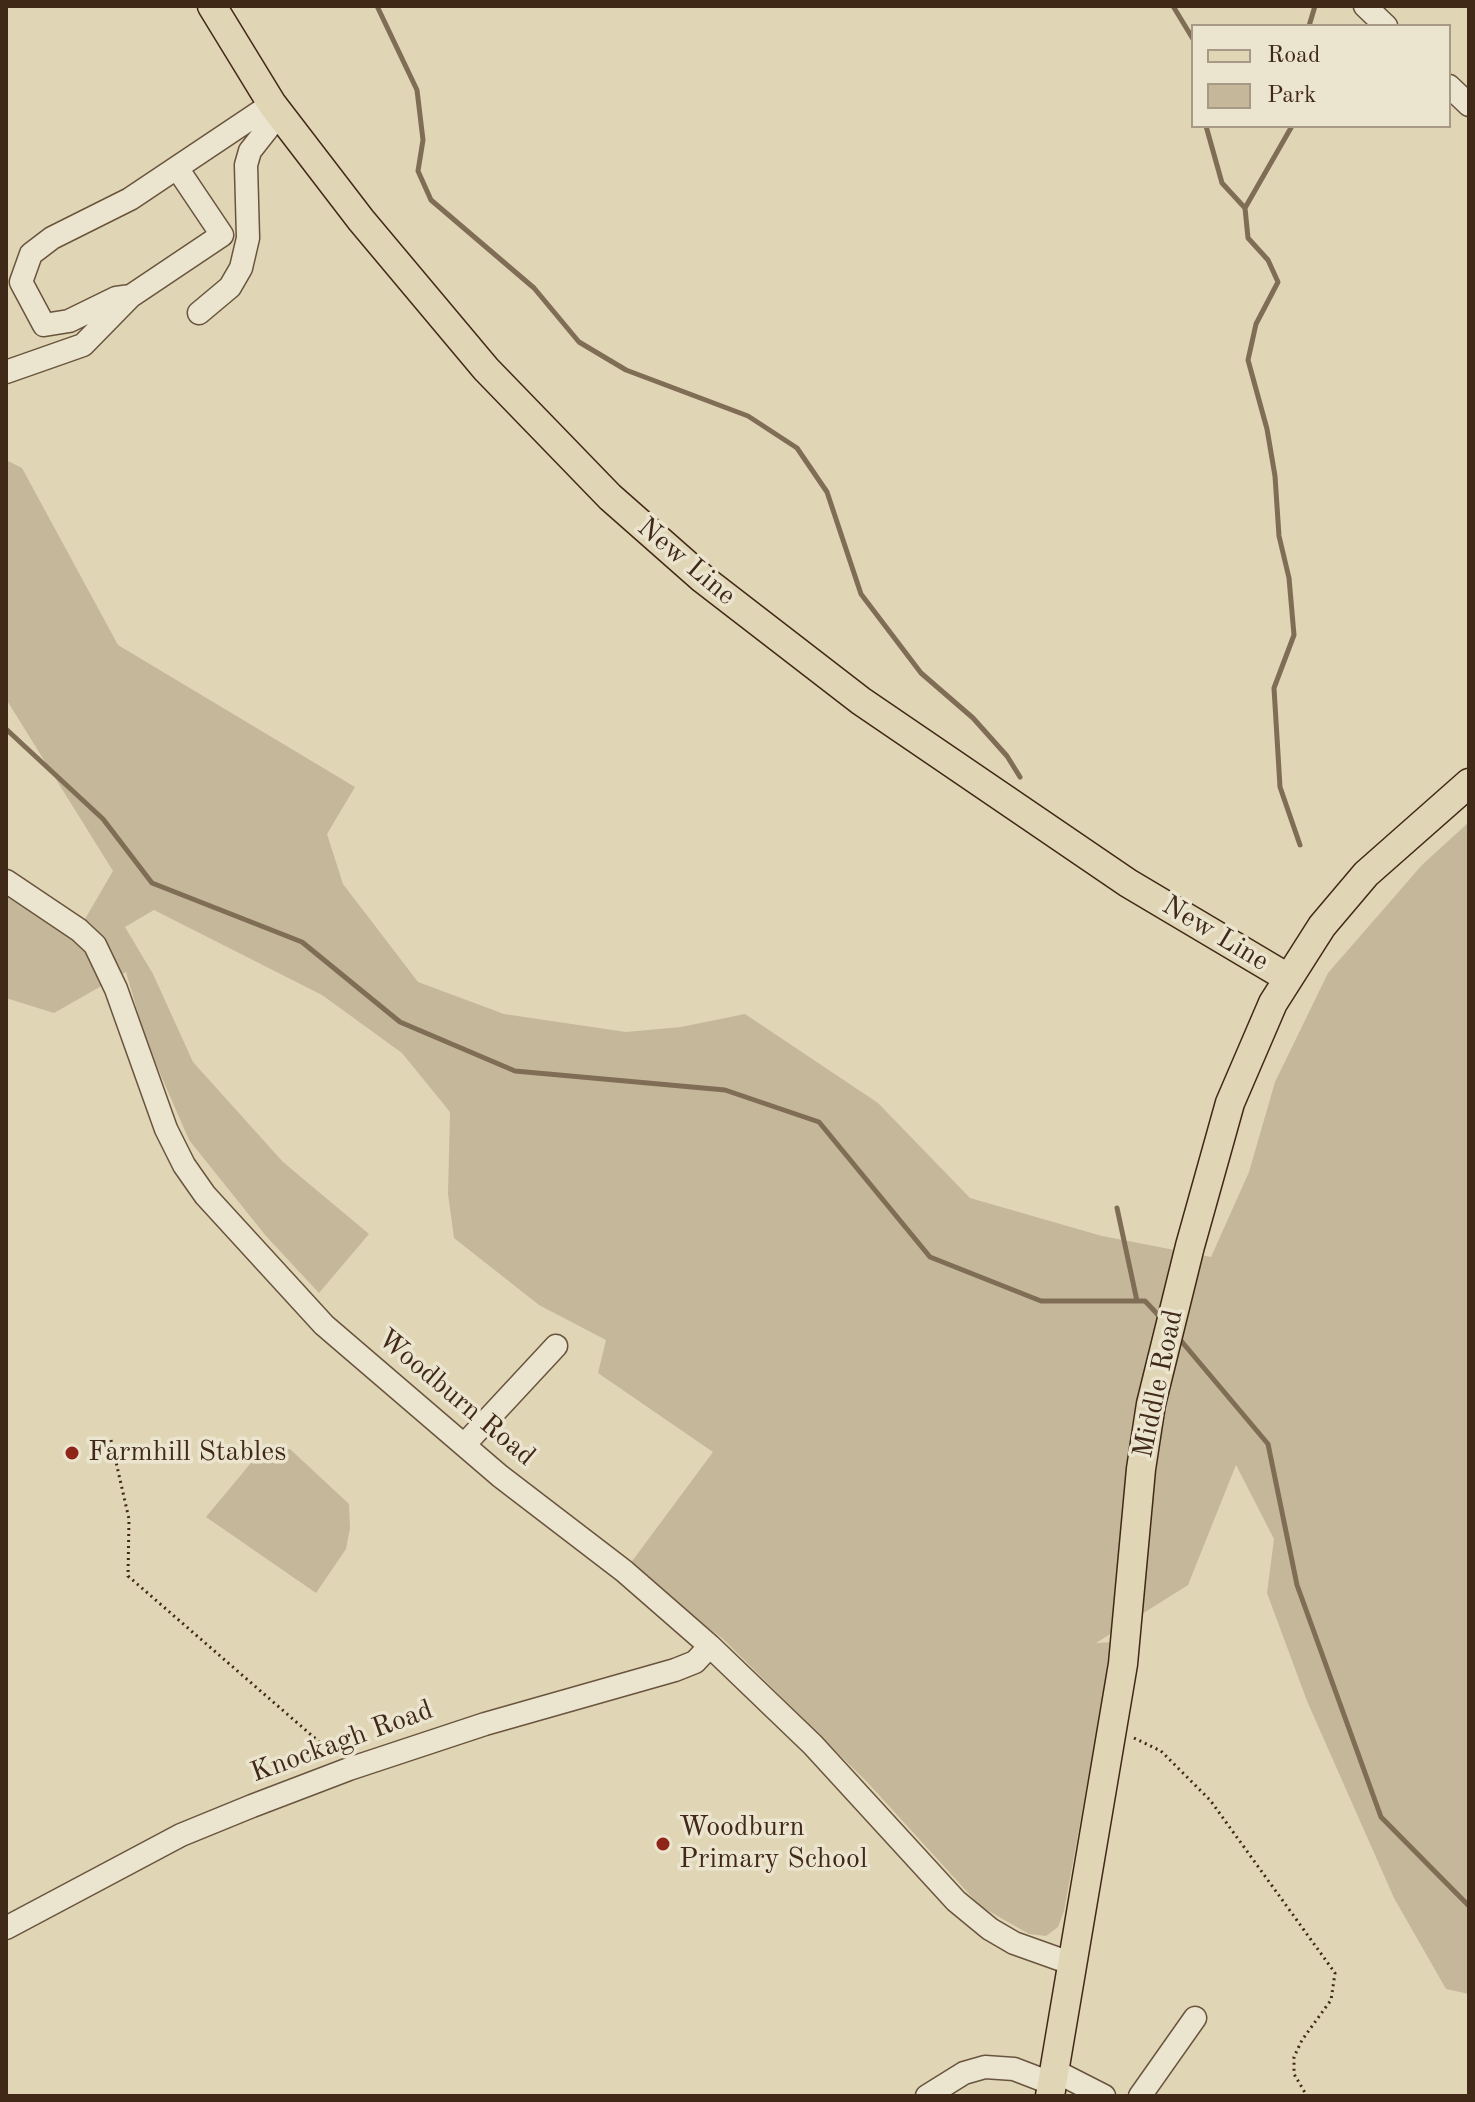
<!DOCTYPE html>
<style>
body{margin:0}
#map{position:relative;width:1475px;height:2102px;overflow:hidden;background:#e0d5b5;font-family:"Old Standard TT",serif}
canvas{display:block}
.frame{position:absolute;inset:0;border:8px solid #412917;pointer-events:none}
.legend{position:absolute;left:1191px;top:24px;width:260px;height:104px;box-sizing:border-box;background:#ebe4cf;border:2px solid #a79985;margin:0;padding:10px 14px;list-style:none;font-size:24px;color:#412917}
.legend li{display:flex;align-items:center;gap:16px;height:40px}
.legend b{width:40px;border:2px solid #a79985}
</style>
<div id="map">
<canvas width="1475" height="2102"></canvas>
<div class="frame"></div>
<ul class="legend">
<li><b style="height:10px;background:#e0d5b5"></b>Road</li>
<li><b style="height:22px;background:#c5b89a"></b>Park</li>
</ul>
</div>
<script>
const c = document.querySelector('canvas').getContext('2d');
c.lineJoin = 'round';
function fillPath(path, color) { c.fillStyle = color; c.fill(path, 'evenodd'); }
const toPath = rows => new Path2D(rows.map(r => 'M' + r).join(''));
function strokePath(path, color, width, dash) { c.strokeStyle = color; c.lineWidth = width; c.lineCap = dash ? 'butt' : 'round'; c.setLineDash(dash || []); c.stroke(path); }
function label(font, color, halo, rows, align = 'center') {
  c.font = font + ' "Old Standard TT",serif'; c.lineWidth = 7; c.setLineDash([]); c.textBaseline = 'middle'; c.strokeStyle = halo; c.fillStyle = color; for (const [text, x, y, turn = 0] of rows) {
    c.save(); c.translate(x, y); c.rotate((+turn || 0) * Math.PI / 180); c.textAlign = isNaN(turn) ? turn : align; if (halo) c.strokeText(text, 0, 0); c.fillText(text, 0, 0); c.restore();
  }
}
fillPath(toPath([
 [6,460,22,468,118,645,355,787,327,834,343,884,418,982,504,1014,626,1032,681,1027,745,1014,878,1103,970,1198,1102,1236,1211,1257,1249,1172,1275,1082,1328,973,1422,865,1469,822,1469,1994,1446,1989,1394,1898,1307,1701,1267,1593,1274,1539,1236,1465,1188,1585,1096,1643,1113,1642,1064,1911,1058,1927,1046,1936,1029,1934,980,1906,868,1783,722,1638,627,1568,713,1452,598,1373,606,1340,539,1305,454,1238,448,1194,450,1112,402,1053,322,995,154,910,125,927,153,974,193,1062,283,1162,369,1234,319,1293,266,1236,189,1140,146,1041,126,972,54,1013,6,998,6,891,75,936,113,871,6,699],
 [290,1449,349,1504,350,1528,346,1549,316,1593,206,1517,260,1452]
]), '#c5b89a');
strokePath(toPath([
 [377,6,417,90,423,140,418,171,431,200,534,288,579,342,626,370,748,416,797,448,827,492,861,594,921,673,973,718,1007,756,1020,777],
 [1173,6,1193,39],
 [1309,26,1315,6],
 [1206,126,1222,183,1245,208],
 [1292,126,1245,208,1248,238,1268,260,1278,282,1256,324,1248,360,1267,429,1275,476,1279,536,1289,578,1294,635,1274,688,1280,787,1300,845],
 [6,729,103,819,152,883,302,942,400,1022,515,1071,725,1090,819,1122,930,1257,1041,1301,1145,1301,1162,1319],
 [1117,1208,1137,1301],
 [1177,1336,1268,1444,1297,1585,1381,1817,1469,1906]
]), '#806d55', 5);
const minor = toPath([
 [1365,6,1386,26],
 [1449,86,1469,105],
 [177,168,222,235,131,296,116,298,69,321,44,325,21,282,31,254,52,238,130,199,272,104],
 [199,313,230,287,241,268,248,238,246,165,250,151,280,113],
 [6,372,83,345,131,296],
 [6,881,79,930,95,945,116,989,166,1129,184,1165,205,1195,324,1325,500,1476,624,1571,710,1646,813,1745,956,1901,990,1929,1014,1943,1073,1964],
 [464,1445,556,1346],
 [6,1928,181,1835,252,1806,349,1769,485,1724,675,1670,695,1662,710,1646],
 [1055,2071,1104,2096],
 [927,2096,964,2073,985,2067,1014,2069,1053,2084],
 [1140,2096,1195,2018]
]);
const major = toPath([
 [212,6,272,104,361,220,486,369,610,497,703,579,861,701,1128,883,1288,978],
 [1050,2096,1123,1664,1141,1469,1151,1404,1190,1246,1230,1103,1273,1003,1322,926,1366,874,1469,783]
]);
strokePath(minor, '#69543e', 25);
strokePath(major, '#412917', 31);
strokePath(toPath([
 [111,1440,129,1519,128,1576,332,1753],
 [1134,1738,1161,1751,1210,1800,1335,1973,1331,2000,1302,2040,1294,2057,1294,2074,1307,2096]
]), '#412917', 3, [2, 4]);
strokePath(minor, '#ebe4cf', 22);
strokePath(major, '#e0d5b5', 28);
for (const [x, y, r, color] of [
 [72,1453,8,"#8f2418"],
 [663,1844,8,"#8f2418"]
]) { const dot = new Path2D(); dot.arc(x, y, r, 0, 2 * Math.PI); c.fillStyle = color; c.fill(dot); strokePath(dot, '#ebe4cf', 3); }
label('28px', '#412917', '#ebe4cf', [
 ["New Line",686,562,40],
 ["New Line",1215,934,31],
 ["Middle Road",1159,1384,-78],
 ["Woodburn Road",456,1398,40],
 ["Knockagh Road",342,1742,-20]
]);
label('28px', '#412917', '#ebe4cf', [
 ["Farmhill Stables",88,1453],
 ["Woodburn",679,1828],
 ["Primary School",679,1860]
], 'left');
</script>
